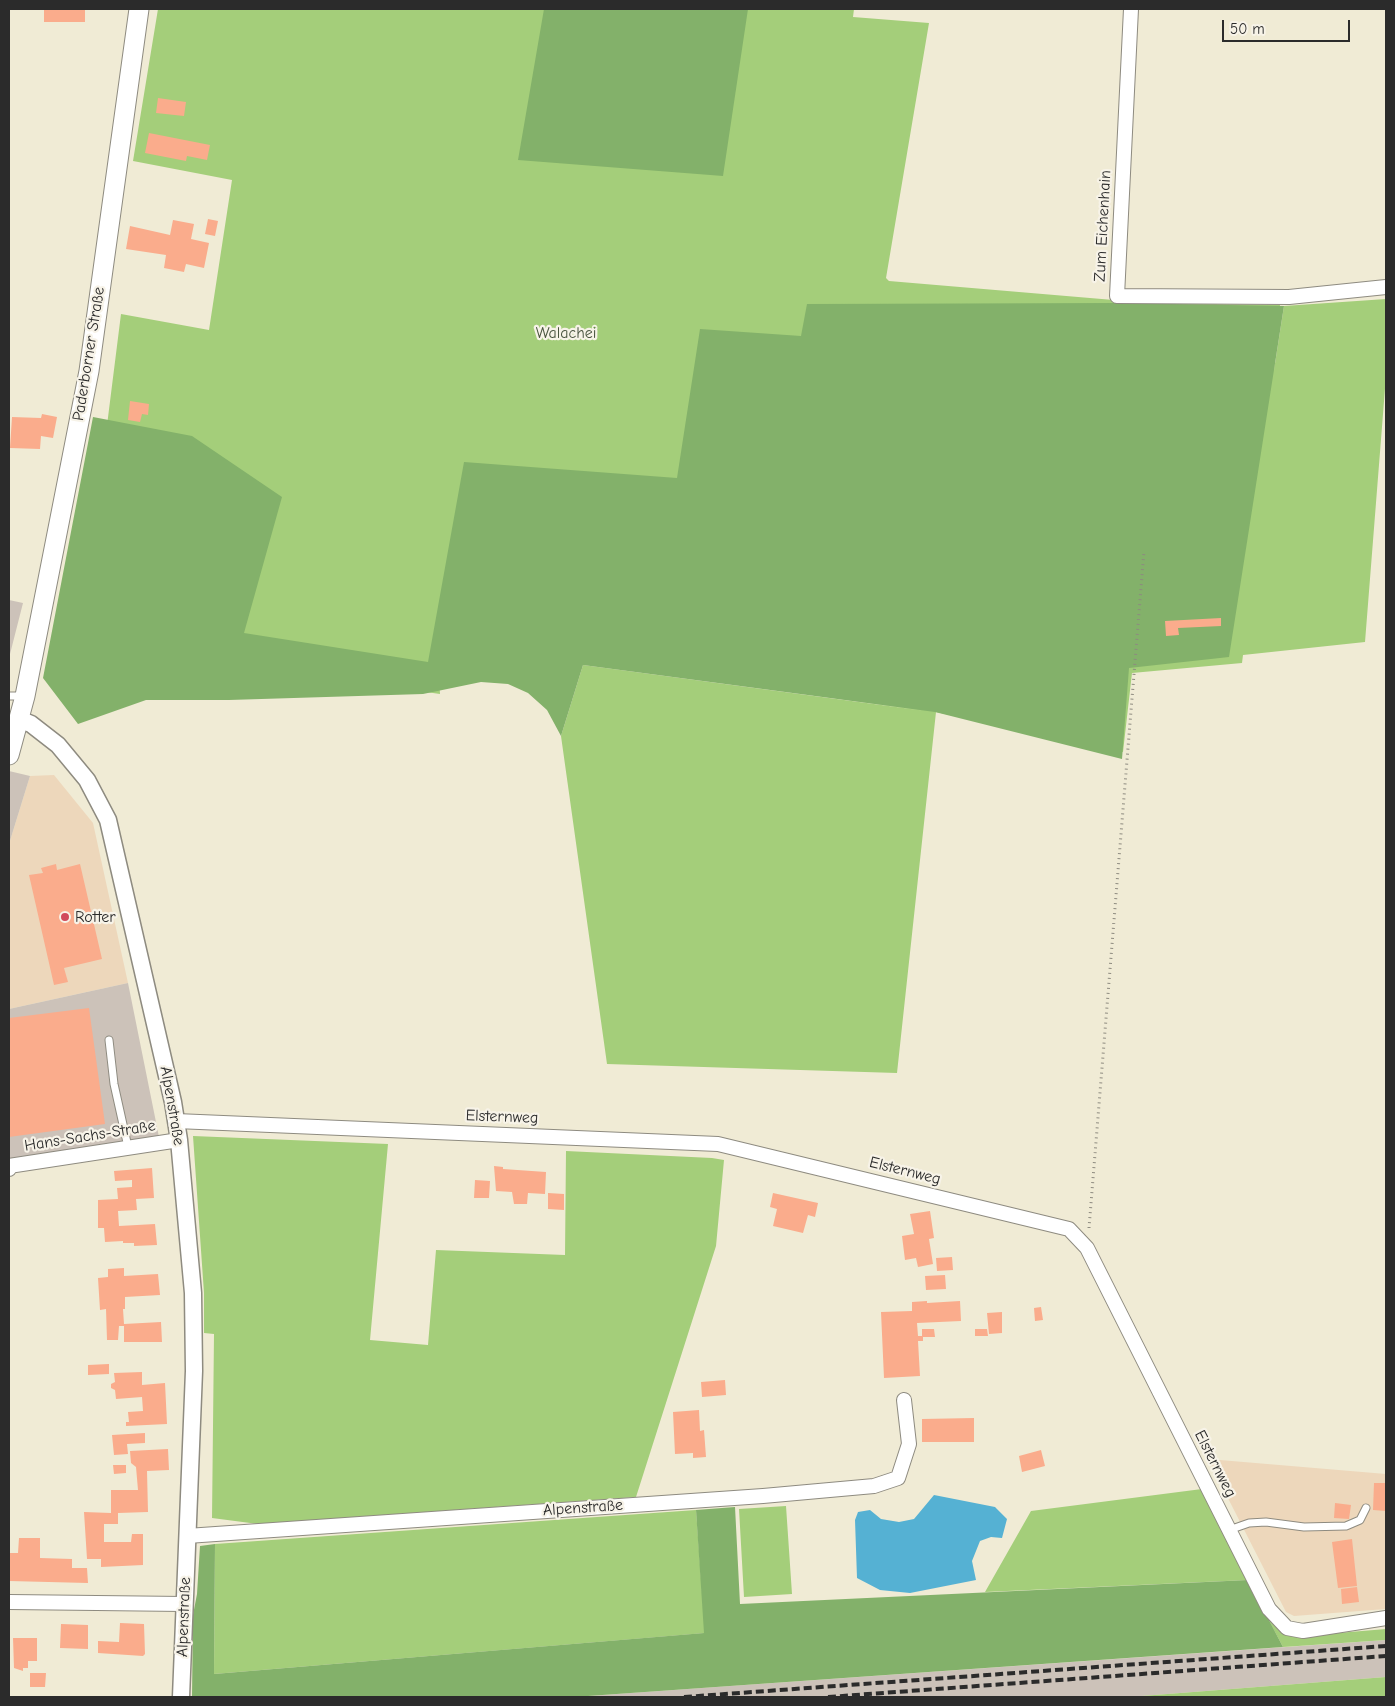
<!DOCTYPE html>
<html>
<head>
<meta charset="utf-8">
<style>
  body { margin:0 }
  #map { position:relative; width:1395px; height:1706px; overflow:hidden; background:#f0ebd5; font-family:"Comic Neue",sans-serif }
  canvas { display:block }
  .frame { position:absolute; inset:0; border:10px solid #2b2b2b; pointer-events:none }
  .scale { position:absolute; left:1222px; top:20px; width:128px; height:22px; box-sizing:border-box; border:2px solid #2b2b2b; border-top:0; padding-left:6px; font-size:15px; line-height:18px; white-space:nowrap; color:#2b2b2b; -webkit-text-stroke:4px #f7f3e8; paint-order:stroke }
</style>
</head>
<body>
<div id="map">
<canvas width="1395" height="1706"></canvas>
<div class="frame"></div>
<div class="scale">50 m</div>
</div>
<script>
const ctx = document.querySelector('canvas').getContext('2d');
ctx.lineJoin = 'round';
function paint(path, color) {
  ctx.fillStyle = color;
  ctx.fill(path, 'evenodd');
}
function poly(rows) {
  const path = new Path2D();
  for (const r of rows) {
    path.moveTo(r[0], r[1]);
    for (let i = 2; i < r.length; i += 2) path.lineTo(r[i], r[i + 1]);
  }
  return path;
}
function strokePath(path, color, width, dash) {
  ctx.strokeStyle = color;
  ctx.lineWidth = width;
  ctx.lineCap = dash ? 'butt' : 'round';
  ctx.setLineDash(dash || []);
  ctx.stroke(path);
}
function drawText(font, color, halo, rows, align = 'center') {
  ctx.font = font + ' "Comic Neue",sans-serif';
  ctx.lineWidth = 4.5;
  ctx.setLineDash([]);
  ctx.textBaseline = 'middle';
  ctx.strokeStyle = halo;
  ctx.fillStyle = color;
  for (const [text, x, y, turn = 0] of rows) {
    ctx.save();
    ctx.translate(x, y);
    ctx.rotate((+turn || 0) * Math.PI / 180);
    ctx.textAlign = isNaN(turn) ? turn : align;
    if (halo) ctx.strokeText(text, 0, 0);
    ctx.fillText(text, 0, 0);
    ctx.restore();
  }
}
const built = poly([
  [54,775,93,823,128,983,9,1009,9,844,30,776],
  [1208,1459,1386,1474,1386,1609,1294,1616,1286,1612]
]);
const industrial = poly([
  [9,600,23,603,9,658],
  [9,771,30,776,9,844],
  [128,983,159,1137,9,1164,9,1009],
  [1386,1640,1386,1677,1129,1697,574,1697]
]);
const green = poly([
  [158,9,854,9,853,17,929,23,886,278,889,281,1149,303,1280,305,1274,370,1284,306,1386,299,1386,376,1365,642,1243,655,1242,663,1132,673,1123,752,936,712,897,1073,607,1064,561,736,583,665,926,711,437,642,440,694,88,644,101,473,121,314,209,330,232,180,133,161],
  [193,1136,388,1144,370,1340,428,1345,436,1250,565,1255,566,1151,712,1158,724,1160,716,1246,636,1497,258,1524,212,1518,214,1334,204,1333,204,1293],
  [1202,1489,1248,1580,985,1592,1031,1511],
  [786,1506,792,1594,744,1597,739,1509],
  [696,1510,705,1633,214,1674,215,1544],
  [1265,1613,1302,1636,1386,1629,1386,1640,1283,1647],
  [1386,1677,1386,1697,1123,1697,1129,1697]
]);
const forest = poly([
  [544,9,748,9,723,176,518,160],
  [1115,303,1284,306,1229,657,1129,668,1122,759,935,712,583,665,561,736,547,710,528,693,508,684,481,682,423,694,229,700,146,700,78,724,43,678,93,417,192,436,282,497,244,633,428,662,464,462,677,478,700,329,801,336,807,304],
  [735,1507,740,1604,1248,1580,1283,1647,574,1697,192,1697,193,1615,197,1594,200,1546,215,1544,214,1674,704,1633,696,1510]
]);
const water = poly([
  [934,1495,995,1507,1007,1519,1002,1538,991,1537,980,1541,972,1561,976,1580,910,1593,880,1590,857,1578,855,1520,858,1512,870,1510,881,1519,899,1522,914,1519]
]);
const building = poly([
  [44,9,85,9,85,22,44,22],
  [158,98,186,102,184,116,156,113],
  [149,133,210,145,207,160,187,156,186,161,145,153],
  [208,219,218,221,215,236,205,234],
  [173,220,194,224,191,239,209,243,204,268,186,264,184,272,164,268,166,255,126,249,130,226,170,235],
  [130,401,149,404,148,415,142,414,140,422,128,420],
  [42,414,57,417,53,438,41,436,40,449,10,448,12,417,41,418],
  [1221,618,1221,626,1178,628,1179,635,1166,636,1165,621],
  [56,864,57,870,80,864,102,959,64,968,68,982,54,985,29,875,43,873,41,868],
  [89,1008,105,1124,9,1137,9,1018],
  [494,1166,503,1167,503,1169,546,1172,545,1194,528,1193,527,1204,514,1204,512,1192,496,1191],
  [152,1168,154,1198,136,1199,137,1210,118,1211,119,1226,155,1224,157,1245,134,1246,134,1243,123,1243,123,1241,105,1242,104,1228,98,1228,98,1200,118,1199,117,1188,132,1187,132,1180,115,1181,114,1171],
  [475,1180,490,1181,489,1198,474,1198],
  [548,1193,564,1194,564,1210,548,1209],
  [773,1193,818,1203,815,1217,808,1215,803,1233,773,1226,777,1209,770,1207],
  [930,1211,934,1238,929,1239,933,1264,918,1267,916,1258,905,1260,902,1236,914,1234,910,1214],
  [952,1257,953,1270,937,1271,936,1258],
  [124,1268,124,1276,158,1274,160,1295,125,1297,125,1309,123,1309,124,1324,161,1322,162,1342,124,1342,124,1326,119,1326,118,1340,107,1340,106,1309,100,1310,98,1278,108,1277,108,1269],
  [945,1275,946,1289,926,1290,925,1276],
  [927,1301,927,1303,960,1301,961,1321,917,1323,918,1336,922,1336,922,1329,934,1329,935,1337,923,1337,923,1341,918,1341,920,1376,884,1378,881,1312,912,1311,912,1302],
  [1041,1307,1043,1320,1035,1321,1034,1308],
  [1002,1312,1002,1333,989,1334,987,1313],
  [975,1329,987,1329,988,1336,975,1336],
  [109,1364,109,1374,88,1375,88,1365],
  [142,1372,142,1385,165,1383,167,1424,126,1426,126,1422,129,1422,128,1412,143,1411,142,1397,116,1399,115,1390,111,1388,111,1384,115,1382,114,1373],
  [725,1380,726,1395,702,1397,701,1382],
  [699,1410,700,1431,704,1430,706,1457,693,1458,693,1453,675,1454,673,1412],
  [974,1418,974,1442,922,1442,922,1419],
  [145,1433,145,1443,127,1444,128,1454,114,1455,112,1435],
  [168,1449,169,1470,147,1471,148,1512,118,1513,118,1524,104,1524,104,1542,131,1542,132,1534,143,1534,143,1565,101,1567,101,1559,87,1559,84,1512,111,1513,111,1490,138,1490,136,1467,131,1463,130,1451],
  [1041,1450,1045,1466,1022,1472,1019,1456],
  [113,1465,126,1465,126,1473,114,1474],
  [1374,1483,1386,1483,1386,1511,1373,1510],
  [1335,1503,1351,1505,1349,1519,1334,1518],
  [19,1538,40,1538,40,1558,72,1559,72,1568,87,1568,88,1583,9,1581,9,1553,18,1553],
  [1352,1539,1357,1586,1338,1588,1332,1542],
  [1357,1587,1359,1602,1342,1604,1341,1589],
  [120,1623,144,1624,145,1654,143,1656,98,1653,98,1641,119,1642],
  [61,1624,88,1625,88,1649,60,1648],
  [13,1638,37,1638,37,1661,28,1661,28,1668,23,1668,23,1671,14,1668],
  [30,1673,46,1673,45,1687,30,1687]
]);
const path = poly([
  [1089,1228,1144,551]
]);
const service = poly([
  [9,696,23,696],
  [109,1040,114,1084,128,1147],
  [1229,1530,1249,1523,1266,1522,1304,1527,1346,1526,1360,1520,1366,1508]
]);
const minor = poly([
  [1131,9,1117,296,1289,297,1386,287],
  [176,1121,718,1144,1069,1229,1087,1248,1269,1609,1287,1628,1303,1631,1386,1618],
  [9,1169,9,1166,179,1140],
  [187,1536,763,1496,874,1486,898,1478,909,1444,904,1400],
  [9,1602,184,1604]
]);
const tertiary = poly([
  [19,719,31,724,58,745,87,780,108,820,173,1102,179,1140,193,1293,194,1371,181,1697]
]);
const secondary = poly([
  [9,755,25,696,89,371,139,9]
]);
const rail = poly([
  [684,1697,1386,1646],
  [828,1697,1386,1656]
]);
const markers = [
  [65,917,5,"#d1495b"]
];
const streetNames = [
  ["Zum Eichenhain",1103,226,-87],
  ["Paderborner Straße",89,354,-81],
  ["Alpenstraße",172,1106,80],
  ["Elsternweg",502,1117,2],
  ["Hans-Sachs-Straße",90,1136,-9],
  ["Elsternweg",905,1171,14],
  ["Elsternweg",1215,1464,63],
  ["Alpenstraße",583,1508,-4],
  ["Alpenstraße",184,1617,-88]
];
const parkNames = [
  ["Walachei",566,333]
];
const poiNames = [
  ["Rotter",75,917]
];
paint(built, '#edd7bb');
paint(industrial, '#ccc2b9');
paint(green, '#a4ce7a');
paint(forest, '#83b16a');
paint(water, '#55b1d3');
paint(building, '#faac8c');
strokePath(service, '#8e8b80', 9);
strokePath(minor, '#8e8b80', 16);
strokePath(tertiary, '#8e8b80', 19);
strokePath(secondary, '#8e8b80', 21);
strokePath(path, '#8e8b80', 3, [1, 4]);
strokePath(service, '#fff', 7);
strokePath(minor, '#fff', 14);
strokePath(tertiary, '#fff', 16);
strokePath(secondary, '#fff', 19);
strokePath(rail, '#2b2b2b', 4, [8, 4]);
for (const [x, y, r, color] of markers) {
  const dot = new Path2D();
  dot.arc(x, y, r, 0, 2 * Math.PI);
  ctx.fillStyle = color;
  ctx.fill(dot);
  strokePath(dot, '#f7f3e8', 2);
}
drawText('16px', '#2b2b2b', '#f7f3e8', streetNames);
drawText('16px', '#49543f', '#f7f3e8', parkNames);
drawText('16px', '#2b2b2b', '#f7f3e8', poiNames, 'left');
</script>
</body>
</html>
